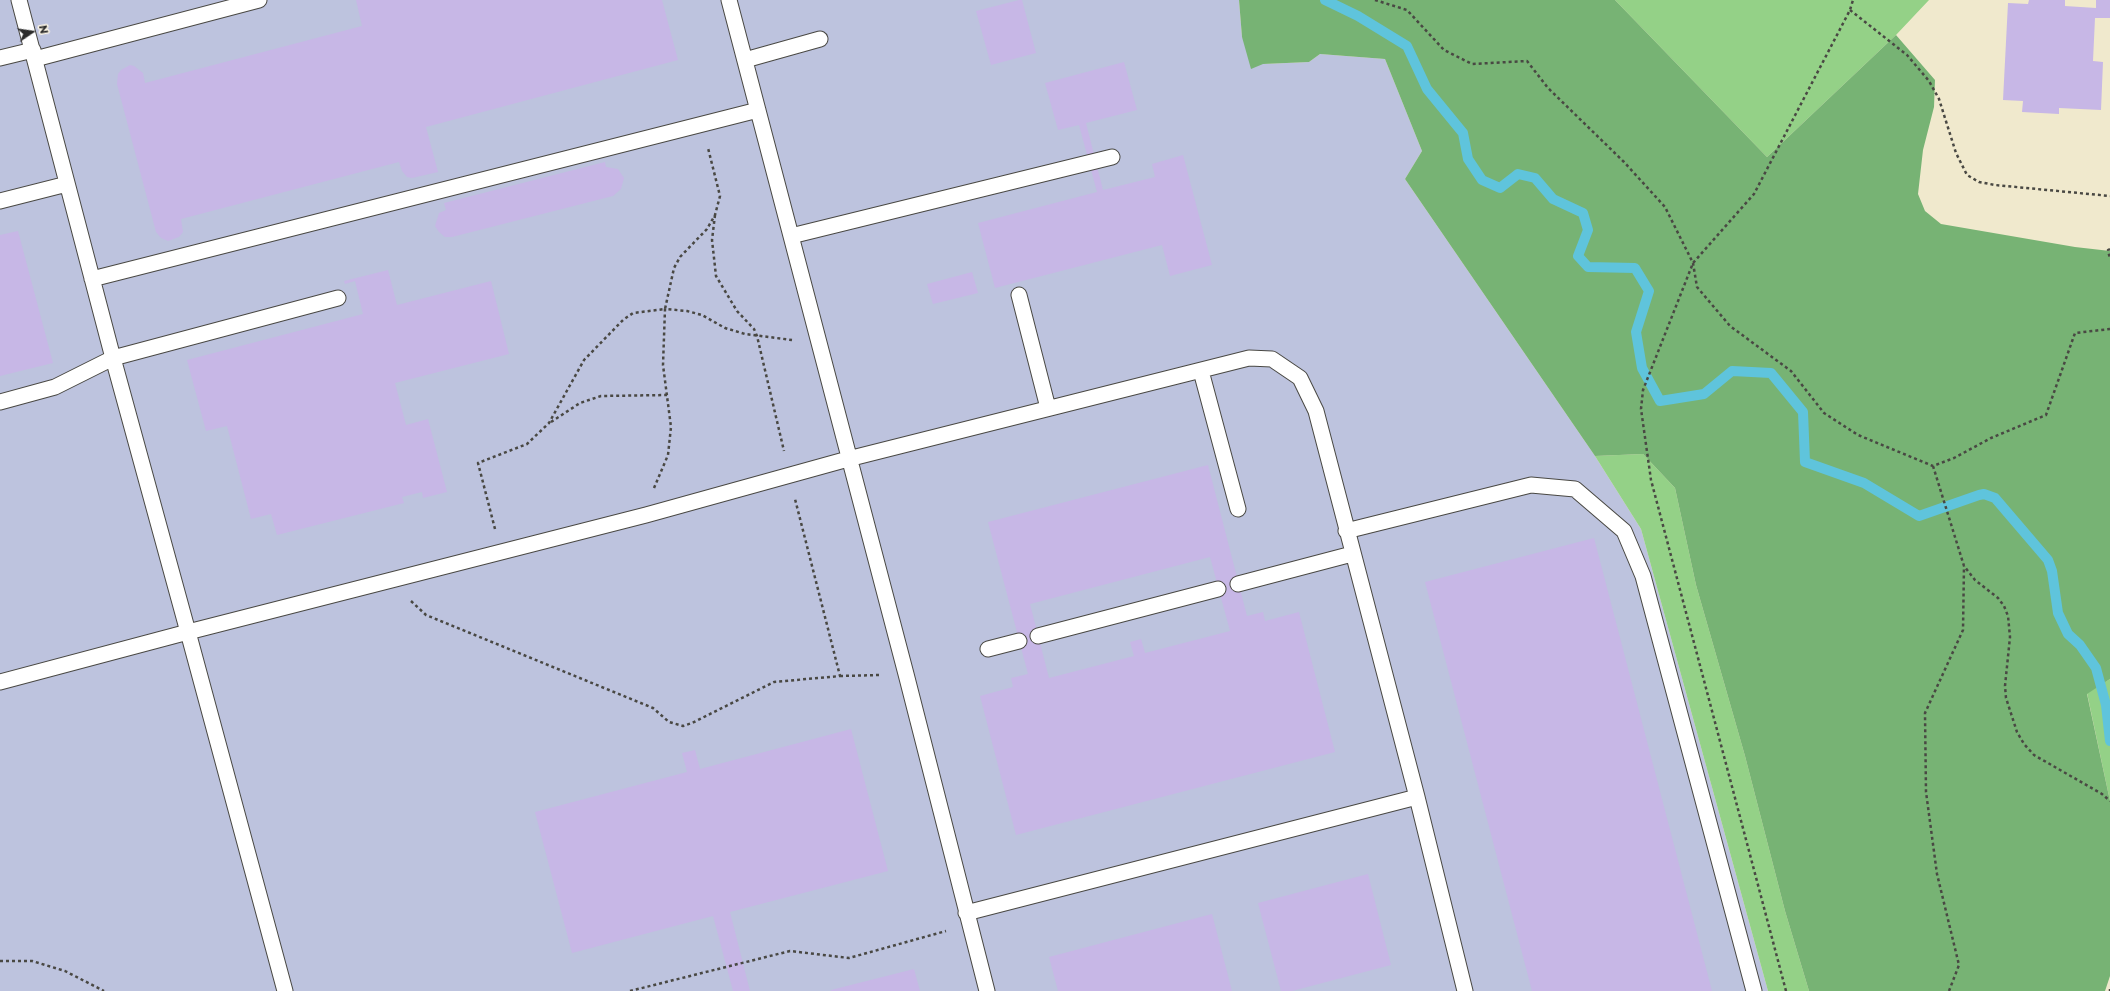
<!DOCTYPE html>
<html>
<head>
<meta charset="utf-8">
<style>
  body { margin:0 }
  #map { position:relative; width:2110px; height:991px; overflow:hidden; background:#f0e9cd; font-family:"Playpen Sans",sans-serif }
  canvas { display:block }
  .north { position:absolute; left:12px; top:12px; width:40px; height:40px; -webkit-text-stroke:3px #fcf5e5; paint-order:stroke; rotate:77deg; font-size:11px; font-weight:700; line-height:16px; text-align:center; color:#2b2b2b }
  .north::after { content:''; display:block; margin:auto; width:14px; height:18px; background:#2b2b2b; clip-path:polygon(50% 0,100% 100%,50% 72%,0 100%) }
</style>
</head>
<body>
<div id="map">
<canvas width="2110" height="991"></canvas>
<div class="north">N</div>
</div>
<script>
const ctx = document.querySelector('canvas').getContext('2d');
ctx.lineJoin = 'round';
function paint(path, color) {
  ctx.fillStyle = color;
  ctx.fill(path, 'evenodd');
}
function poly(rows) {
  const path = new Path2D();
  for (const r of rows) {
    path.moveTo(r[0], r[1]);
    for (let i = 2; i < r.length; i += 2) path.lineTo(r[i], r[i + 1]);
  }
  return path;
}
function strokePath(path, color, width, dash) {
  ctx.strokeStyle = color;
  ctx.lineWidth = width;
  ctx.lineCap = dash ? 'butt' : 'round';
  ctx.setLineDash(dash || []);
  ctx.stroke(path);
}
const industrial = poly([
  [0,0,1239,0,1242,37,1263,64,1309,62,1320,54,1385,59,1422,151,1405,179,1595,456,1641,529,1768,991,0,991]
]);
const green = poly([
  [1615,0,1929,0,1896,35,1767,157],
  [1643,454,1675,488,1696,585,1745,756,1785,911,1809,991,1768,991,1641,529,1595,456],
  [2110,679,2110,801,2087,693]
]);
const forest = poly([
  [1239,0,1615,0,1767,157,1896,35,1935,80,1934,107,1923,150,1918,194,1925,211,1941,224,2075,247,2110,251,2110,679,2087,694,2110,801,2110,976,2105,991,1809,991,1785,911,1745,756,1696,585,1675,488,1643,454,1595,456,1405,179,1422,151,1385,59,1320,54,1309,62,1263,64,1251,69,1242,37]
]);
const stream = poly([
  [1325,0,1358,16,1407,46,1427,89,1463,133,1468,159,1482,180,1500,188,1518,174,1535,178,1553,199,1583,213,1588,230,1578,256,1588,267,1635,268,1649,291,1636,332,1642,368,1660,401,1704,394,1732,371,1771,373,1803,412,1805,462,1864,483,1919,516,1979,495,1984,494,1995,498,2048,560,2052,571,2058,613,2068,634,2080,645,2096,668,2106,705,2110,741]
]);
const building = poly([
  [356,0,662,0,678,60,426,127,438,172,412,178,407,177,402,171,399,162,181,219,183,232,179,237,168,241,161,238,156,232,117,84,118,74,121,70,130,65,134,66,143,73,145,83,362,26],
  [1019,0,1022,0,1036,53,991,65,976,11],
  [2029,0,2065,0,2065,6,2096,8,2096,0,2110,0,2110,18,2095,18,2093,61,2103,62,2101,110,2059,108,2059,114,2022,112,2023,101,2003,100,2008,3,2028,4],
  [1124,62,1137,110,1086,123,1103,190,1155,177,1152,164,1183,155,1212,265,1170,276,1162,245,995,288,978,223,1097,192,1079,125,1058,130,1045,83],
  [605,162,606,167,618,169,624,178,621,189,613,196,452,237,445,237,439,232,435,226,439,213,446,210,444,203],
  [18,231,53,363,0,376,0,235],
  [388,270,397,305,491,281,509,354,395,383,406,425,428,419,447,492,423,498,422,492,402,497,404,503,277,535,271,514,251,519,227,426,206,431,187,360,363,314,355,281,345,284,344,281],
  [972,272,978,293,933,304,927,284],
  [1208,465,1247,616,1263,612,1265,621,1299,612,1335,752,1016,835,980,696,1013,687,1011,678,1028,674,988,522],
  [1210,557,1230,631,1145,653,1141,639,1130,642,1134,656,1049,678,1030,604],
  [1594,538,1712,991,1532,991,1425,582],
  [851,729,888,871,730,912,750,991,733,991,713,916,572,953,535,812,687,772,682,753,695,750,700,769],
  [1368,874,1391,965,1292,991,1281,991,1258,903],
  [1212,914,1232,991,1058,991,1049,957],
  [914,969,920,991,831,991,831,990]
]);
const path = poly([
  [1375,0,1407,10,1444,50,1472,64,1527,61,1548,88,1624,162,1665,207,1693,263,1697,287,1730,326,1791,371,1824,413,1858,435,1933,466,1954,458,1991,438,2046,415,2075,333,2110,329],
  [1850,10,1907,55,1929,81,1939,99,1956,153,1967,175,1979,182,1995,185,2110,196],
  [715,215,712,240,716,276,737,311,754,329,757,336,784,451],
  [2110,249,2108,250,2110,259],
  [551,422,580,403,601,396,667,395],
  [1933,466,1964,566,1975,580,1998,598,2004,606,2008,616,2010,637,2005,686,2006,698,2017,732,2024,744,2034,755,2102,794,2110,801],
  [654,488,668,455,671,427,663,365,665,309,687,311,702,315,725,328,745,334,792,340],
  [495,529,478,463,527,444,549,423,584,360,623,320,633,313,665,309,674,268,680,257,707,229,715,215,720,196,708,148],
  [411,601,426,615,653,708,669,722,683,726,692,723,774,682,840,676,795,499],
  [840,676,881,675],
  [0,961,32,961,65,971,104,991],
  [630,991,790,951,849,958,946,931],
  [1786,991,1651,480,1641,409,1643,390,1693,263,1754,194,1850,10,1853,0],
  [1949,991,1959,965,1937,874,1926,792,1925,713,1963,630,1964,566],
  [2110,991,2110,989]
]);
const service = poly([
  [729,0,791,236,1112,157],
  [0,58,33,50],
  [35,59,259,0],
  [745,60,820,39],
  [0,201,67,184],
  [791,236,906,674,987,991],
  [92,279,758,110],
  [1019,295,1048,408],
  [1201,371,1238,509],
  [0,402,55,387,113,358,338,298],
  [1346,531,1531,485,1575,489,1624,531,1643,576,1754,991],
  [1238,584,1352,554],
  [1038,636,1218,589],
  [988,649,1019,641],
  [0,682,188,632,113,358,19,0],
  [966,913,1417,797],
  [285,991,188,632,646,515,848,459,1249,358,1272,359,1300,378,1316,411,1417,797,1465,991]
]);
paint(industrial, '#bdc3de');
paint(green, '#94d187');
paint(forest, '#77b374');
strokePath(stream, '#5fc4dc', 10);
paint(building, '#c7b7e6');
strokePath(service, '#494843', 17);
strokePath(path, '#494843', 2.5, [3, 3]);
strokePath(service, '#fff', 15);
</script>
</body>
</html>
